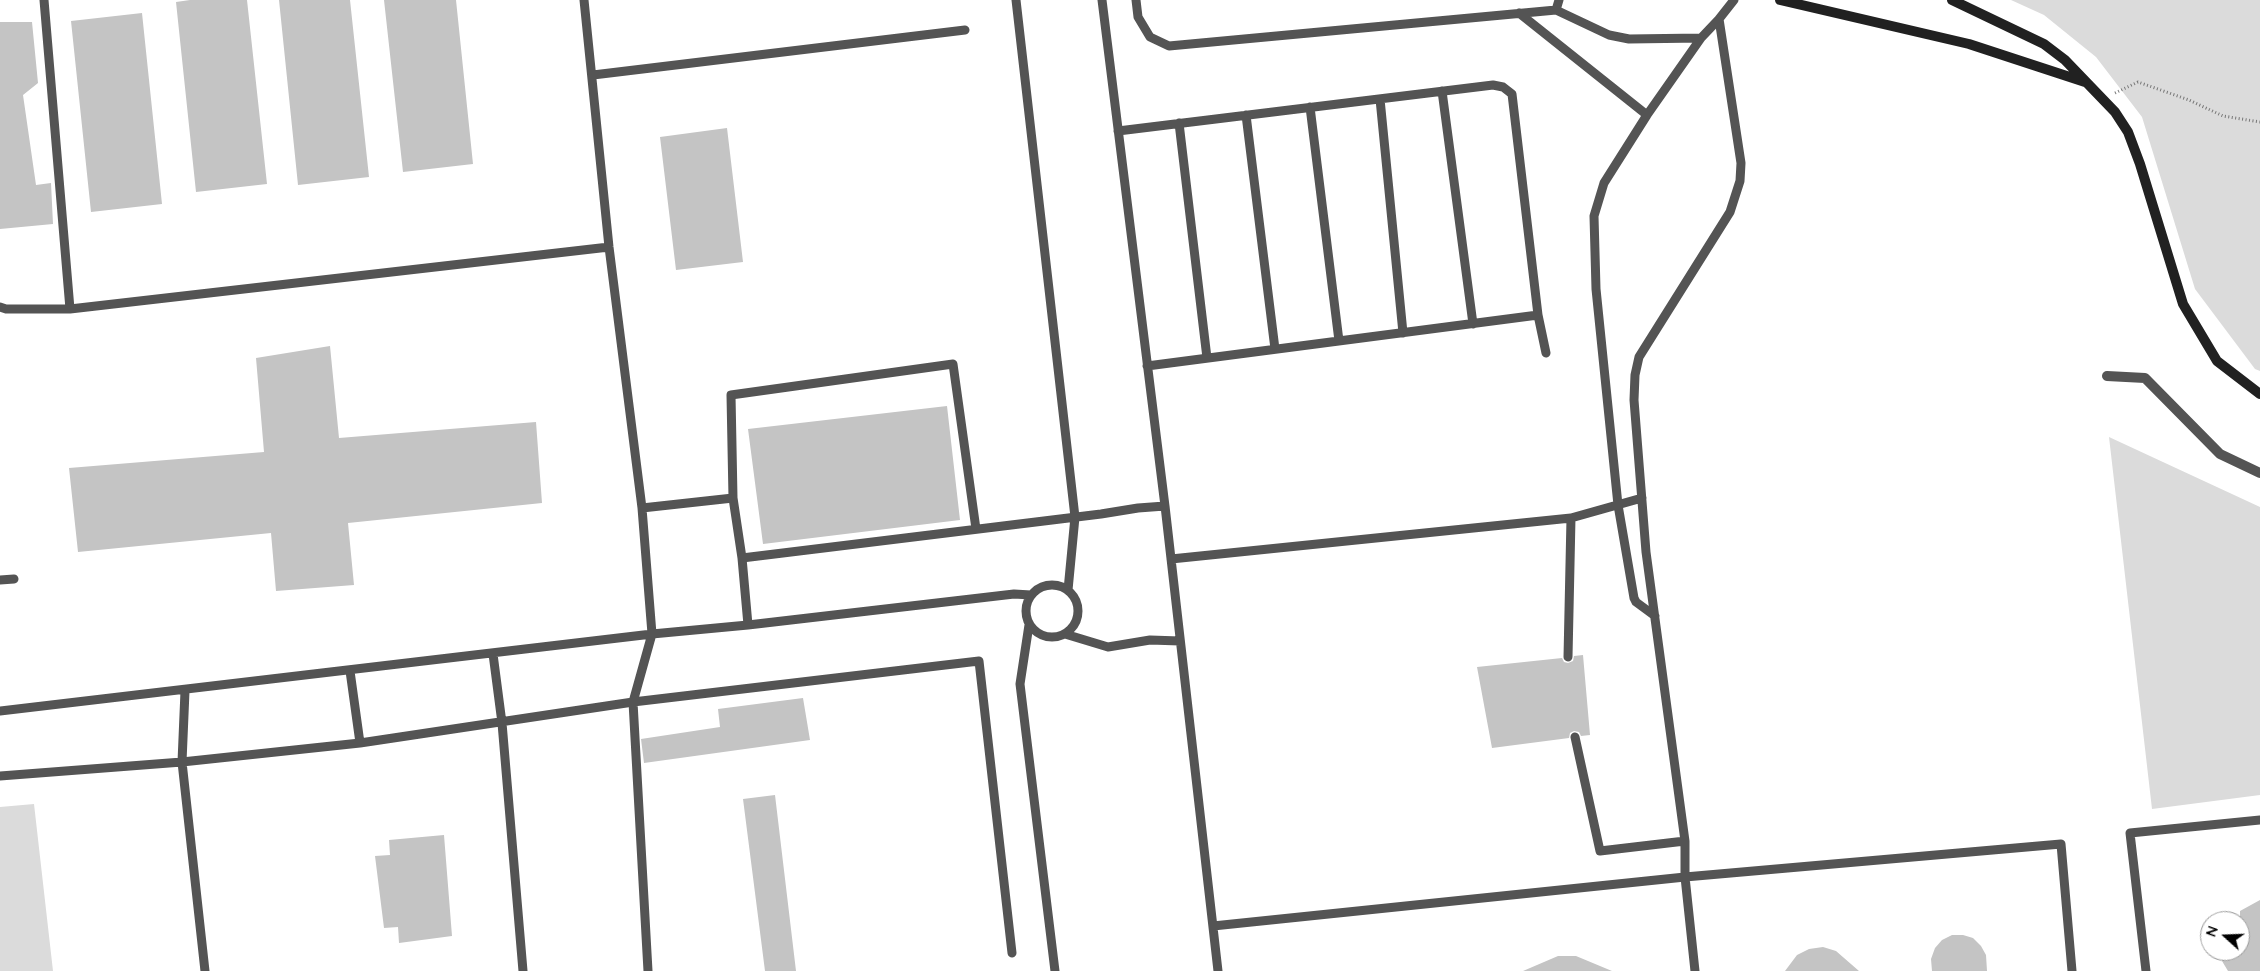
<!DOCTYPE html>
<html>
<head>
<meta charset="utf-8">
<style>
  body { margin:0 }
  #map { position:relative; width:2260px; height:971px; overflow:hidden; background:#fff; font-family:Quicksand,sans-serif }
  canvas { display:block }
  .north { position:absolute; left:2200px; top:911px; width:50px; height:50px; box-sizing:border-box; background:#fff; border:1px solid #999; border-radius:50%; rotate:290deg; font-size:14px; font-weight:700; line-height:20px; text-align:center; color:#000 }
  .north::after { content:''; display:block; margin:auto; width:18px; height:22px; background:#000; clip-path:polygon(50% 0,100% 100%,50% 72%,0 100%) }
</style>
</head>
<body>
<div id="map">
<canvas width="2260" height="971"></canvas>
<div class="north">N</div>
</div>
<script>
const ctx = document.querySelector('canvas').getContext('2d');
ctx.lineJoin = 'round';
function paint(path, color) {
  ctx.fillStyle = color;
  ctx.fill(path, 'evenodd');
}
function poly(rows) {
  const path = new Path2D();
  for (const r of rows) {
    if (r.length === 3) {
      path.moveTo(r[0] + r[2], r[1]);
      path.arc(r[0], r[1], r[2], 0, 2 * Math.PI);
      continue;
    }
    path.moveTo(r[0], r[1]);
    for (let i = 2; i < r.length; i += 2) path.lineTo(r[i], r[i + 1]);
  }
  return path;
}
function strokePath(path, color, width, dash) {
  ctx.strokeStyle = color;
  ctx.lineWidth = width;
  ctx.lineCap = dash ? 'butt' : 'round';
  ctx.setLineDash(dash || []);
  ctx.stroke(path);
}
const green = poly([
  [2011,0,2260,0,2260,371,2255,369,2195,289,2142,117,2096,57,2044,15],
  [2109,437,2260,507,2260,795,2152,809],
  [34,804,53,971,0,971,0,807]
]);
const building = poly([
  [190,0,247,0,267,184,196,192,176,2],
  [279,0,350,0,369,177,298,185],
  [384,0,456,0,473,164,403,172],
  [142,13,162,204,91,212,71,21],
  [0,22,32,22,38,83,23,95,36,185,51,183,53,224,0,229],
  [727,128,743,262,676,270,660,137],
  [330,346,339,438,536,422,542,503,348,523,354,585,276,591,271,533,78,552,69,468,264,452,256,358],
  [947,406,960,520,763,544,748,429],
  [1583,655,1590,735,1581,736,1579,732,1574,731,1570,733,1569,738,1492,748,1477,667,1562,658,1564,662,1568,663,1573,661,1574,656],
  [803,698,810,740,644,763,641,739,720,727,718,709],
  [775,795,796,971,765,971,743,799],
  [444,835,452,936,399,943,398,927,384,928,375,856,390,855,389,840],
  [2260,900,2260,971,2228,971,2222,961,2221,951,2240,951,2240,911],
  [1952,935,1963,935,1973,938,1981,946,1986,955,1987,971,1932,971,1931,959,1935,948,1942,940],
  [1823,947,1836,951,1859,971,1785,971,1797,955,1809,949],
  [1558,956,1576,956,1612,971,1523,971]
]);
const path = poly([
  [2115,93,2138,82,2189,100,2223,116,2260,122]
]);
const lane = poly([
  [44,0,70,309],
  [584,0,609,247,642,508,652,634,633,702,648,971],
  [1016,0,1075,517,1068,590],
  [1102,0,1165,506,1218,971],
  [1136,0,1138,17,1150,37,1169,46,1556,10,1559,0],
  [1556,10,1609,35,1629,39,1701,38,1719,19],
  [1519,13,1647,115],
  [593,75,965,30],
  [1442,91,1473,324],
  [1380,99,1403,333],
  [1310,107,1339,341],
  [1246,115,1275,349],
  [1179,123,1207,358],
  [1118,131,1493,85,1503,87,1512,94,1538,315,1546,353],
  [0,307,6,309,70,309,609,247],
  [1147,366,1538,315],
  [642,508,733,498],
  [1571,518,1642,498],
  [742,558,1101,514,1138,508,1165,506],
  [1171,559,1571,518,1568,657],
  [0,580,14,579],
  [1052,611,26],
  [1655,616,1636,602,1634,598,1618,505,1596,289,1594,216,1604,183,1647,115,1701,38],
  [748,625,742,558,733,498,731,395,953,364,976,529],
  [1029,625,1020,684,1055,971],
  [1065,634,1108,647,1150,640,1180,641],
  [493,654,502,723,523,971],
  [350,671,360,743],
  [185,691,182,762,205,971],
  [0,711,652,634,748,625,1014,594,1031,595],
  [1575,737,1600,851,1685,841,1685,877,1695,971],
  [0,776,182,762,360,743,633,702,979,661,1012,953],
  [1685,841,1646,552,1634,400,1635,375,1639,357,1730,212,1740,181,1741,163,1719,19,1734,0],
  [1213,926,1685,877,2061,844,2072,971],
  [2146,971,2130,833,2260,820]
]);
const street = poly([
  [2107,376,2145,378,2220,454,2260,473]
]);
const secondary = poly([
  [1780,0,1969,44,2085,82],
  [1952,0,2044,44,2065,60,2115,112,2128,132,2140,164,2183,304,2217,361,2260,394]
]);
paint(green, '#dbdbdb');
paint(building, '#c4c4c4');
strokePath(path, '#767676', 3, [1, 2.5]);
strokePath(lane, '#545454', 9);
strokePath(street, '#545454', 10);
strokePath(secondary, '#212121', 10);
</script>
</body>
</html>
